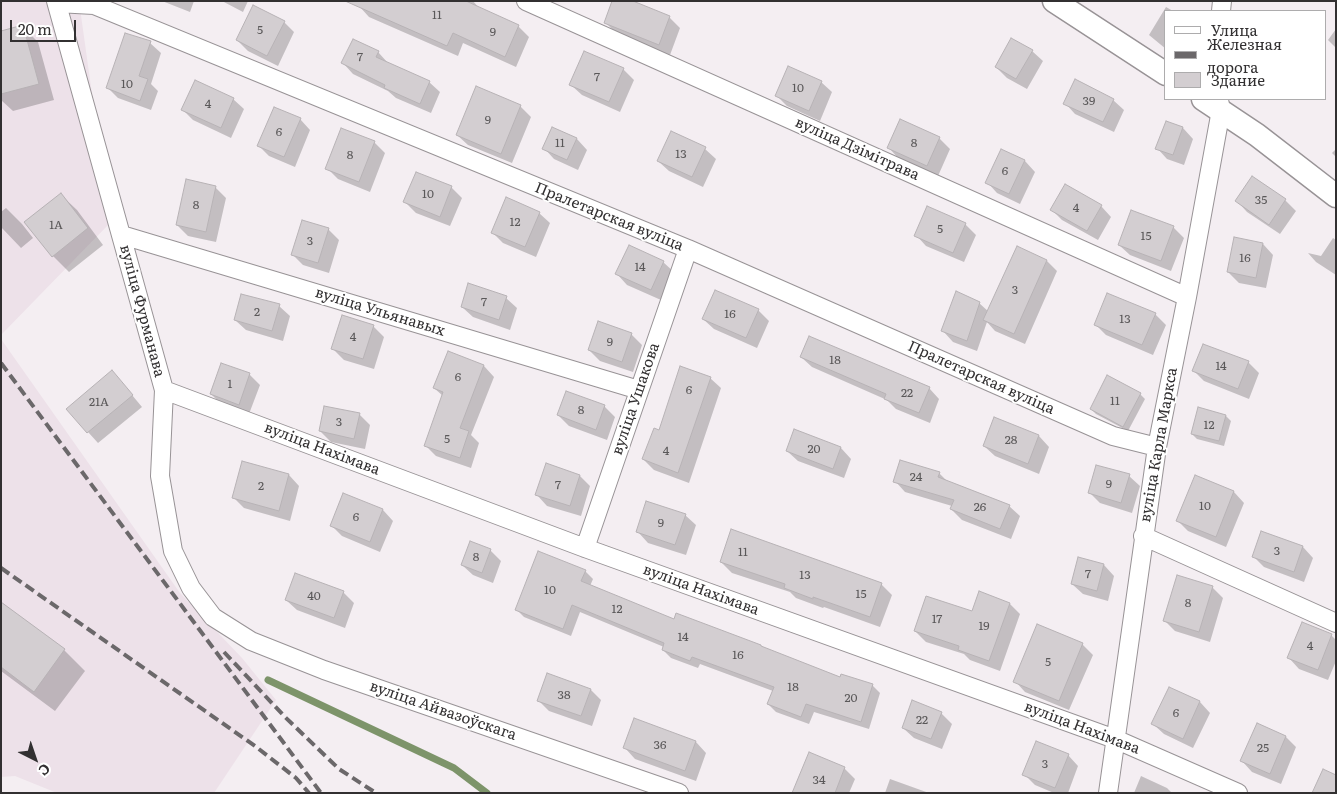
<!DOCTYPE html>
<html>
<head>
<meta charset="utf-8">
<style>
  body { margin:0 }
  #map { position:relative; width:1337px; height:794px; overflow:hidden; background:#f4eef2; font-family:Literata,serif }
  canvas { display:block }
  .frame { position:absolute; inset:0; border:2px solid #323031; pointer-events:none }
  .legend { position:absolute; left:1164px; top:10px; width:162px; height:90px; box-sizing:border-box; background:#fff; border:1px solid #adacad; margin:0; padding:6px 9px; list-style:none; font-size:15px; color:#323031 }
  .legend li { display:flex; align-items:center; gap:10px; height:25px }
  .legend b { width:25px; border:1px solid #adacad }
  .north { position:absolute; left:10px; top:734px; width:50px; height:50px; -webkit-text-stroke:4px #fff; paint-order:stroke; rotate:139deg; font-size:14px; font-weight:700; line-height:20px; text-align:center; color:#323031 }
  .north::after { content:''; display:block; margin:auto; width:18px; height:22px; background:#323031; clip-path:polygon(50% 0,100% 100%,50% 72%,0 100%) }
  .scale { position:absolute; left:10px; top:20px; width:66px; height:22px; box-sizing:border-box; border:2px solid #323031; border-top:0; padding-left:6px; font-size:15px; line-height:18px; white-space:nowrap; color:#323031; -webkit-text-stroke:4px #fff; paint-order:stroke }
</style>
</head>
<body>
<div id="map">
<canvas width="1337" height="794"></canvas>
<div class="frame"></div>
<ul class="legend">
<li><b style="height:6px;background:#fff"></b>Улица</li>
<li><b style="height:6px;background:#6b686a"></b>Железная дорога</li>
<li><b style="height:14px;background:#d3ced1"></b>Здание</li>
</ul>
<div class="north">С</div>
<div class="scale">20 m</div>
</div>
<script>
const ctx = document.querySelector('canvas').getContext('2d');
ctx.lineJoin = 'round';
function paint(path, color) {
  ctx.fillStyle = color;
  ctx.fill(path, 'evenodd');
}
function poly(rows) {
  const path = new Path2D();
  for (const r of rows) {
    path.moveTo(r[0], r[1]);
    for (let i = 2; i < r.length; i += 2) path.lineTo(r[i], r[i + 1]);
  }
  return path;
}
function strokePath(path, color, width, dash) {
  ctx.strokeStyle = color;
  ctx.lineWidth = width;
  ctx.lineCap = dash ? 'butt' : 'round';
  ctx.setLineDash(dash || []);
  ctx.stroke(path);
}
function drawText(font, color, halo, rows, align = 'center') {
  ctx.font = font + ' Literata,serif';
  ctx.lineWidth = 4;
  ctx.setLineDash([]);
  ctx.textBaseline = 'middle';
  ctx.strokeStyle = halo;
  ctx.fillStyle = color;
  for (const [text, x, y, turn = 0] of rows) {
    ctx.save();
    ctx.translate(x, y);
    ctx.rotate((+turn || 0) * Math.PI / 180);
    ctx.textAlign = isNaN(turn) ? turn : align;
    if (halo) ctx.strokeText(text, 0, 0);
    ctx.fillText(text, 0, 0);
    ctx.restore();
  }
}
const built = poly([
  [1,1,79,1,110,223,1,335],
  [1,339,180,593,242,658,276,700,214,793,57,793,15,776,1,777]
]);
const shadow = poly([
  [162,1,194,1,190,12],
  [222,1,248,1,243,12],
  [362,1,473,1,479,8,518,26,529,37,516,67,463,43,458,56,369,17,359,6],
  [630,1,670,18,680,28,670,55,616,33,605,22],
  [1166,7,1173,11,1166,11,1166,49,1149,35],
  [284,22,294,32,278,66,248,51,237,40],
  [22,26,38,42,54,100,13,111,1,100,1,32],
  [1336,29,1336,48,1328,40],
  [150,43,161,53,151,84,158,91,151,110,118,98,108,88],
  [1032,51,1043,61,1027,89,1007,78,996,67],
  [378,52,388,63,429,82,440,92,431,113,396,98,388,91,353,74,343,63],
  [623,69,634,80,620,112,582,95,571,85],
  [821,82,832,92,820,121,787,106,776,95],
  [233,99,244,109,231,138,193,120,183,110],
  [1113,100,1124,110,1114,132,1075,114,1065,103],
  [520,106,531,117,512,163,468,145,457,135],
  [300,119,310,130,295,167,269,156,258,145],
  [1167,122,1183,128,1193,139,1184,165,1167,159,1157,148],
  [553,128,577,139,587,150,578,170,554,159,544,148],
  [671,133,705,149,716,159,703,187,669,171,658,161],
  [939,138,950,149,938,176,899,159,889,148],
  [374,142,385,153,370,192,338,179,327,168],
  [1336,149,1336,157,1332,153],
  [1002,150,1025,161,1035,172,1020,204,997,193,987,182],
  [1252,177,1285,200,1296,211,1280,234,1247,212,1237,201],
  [215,187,226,198,216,242,188,236,177,225],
  [451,187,462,198,450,226,416,213,405,202],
  [61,195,77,210,103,245,69,272,53,256,26,222],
  [1101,206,1111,217,1098,240,1062,220,1052,210],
  [6,208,22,224,33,238,21,248,1,227,1,212],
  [1132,212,1174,228,1184,238,1171,271,1130,255,1119,245],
  [539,213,550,223,536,257,503,243,492,232],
  [965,224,976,235,964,262,926,246,916,235],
  [328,229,339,240,329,273,303,265,292,254],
  [1333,238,1336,240,1336,275,1316,262,1308,253,1321,256],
  [1263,244,1273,255,1266,288,1239,283,1228,272],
  [1047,261,1057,271,1025,344,995,331,987,322,977,351,953,342,943,331,979,303,989,312],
  [663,262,674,272,661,300,627,285,617,274],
  [506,298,517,308,510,330,473,317,462,307],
  [279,306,290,316,283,341,246,330,235,320],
  [758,310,769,321,757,348,714,329,703,319],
  [1155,314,1166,325,1153,355,1106,335,1095,324],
  [373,326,384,337,374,369,344,360,333,349],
  [631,334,642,345,633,372,600,361,589,350],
  [448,353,484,366,494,377,471,435,479,443,471,468,436,456,425,445,443,396,434,388],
  [801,357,929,388,939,399,930,423,896,409,887,400,812,367],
  [1248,362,1259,373,1249,399,1204,381,1194,371],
  [222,365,250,375,260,385,249,414,222,405,211,394],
  [710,378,721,388,689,483,654,470,643,459,659,432],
  [122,383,142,407,98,443,88,432],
  [567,392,605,407,615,417,607,440,569,426,558,415],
  [1140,394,1145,399,1128,431,1096,414,1091,409],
  [1199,409,1226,416,1231,421,1224,446,1197,439,1192,434],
  [359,414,370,425,365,449,331,442,320,431],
  [995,419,1039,436,1049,447,1039,474,995,456,984,446],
  [795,431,841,448,851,459,844,478,798,461,787,451],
  [243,463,289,475,299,486,290,521,244,508,234,498],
  [939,473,948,482,1009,506,1020,516,1011,539,962,520,951,509,952,506,905,492,895,481],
  [580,476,590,486,581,516,547,506,537,495],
  [1129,476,1140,486,1132,513,1100,503,1089,492],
  [1195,477,1234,492,1244,503,1226,547,1188,531,1178,521],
  [383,510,393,521,380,552,342,536,331,525],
  [685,515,696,525,686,555,648,543,638,532],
  [1303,547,1313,558,1304,582,1264,567,1253,556],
  [490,550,501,561,493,583,473,575,462,565],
  [1079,558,1104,565,1114,576,1108,601,1083,594,1072,584],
  [721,562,881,584,892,595,880,627,824,607,823,608,796,598,790,592,732,573],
  [585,571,593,579,590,586,674,621,763,648,841,679,872,685,880,693,869,729,814,712,809,724,776,712,768,704,773,691,700,664,698,668,671,658,663,650,664,647,580,612,571,636,524,617,516,609],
  [1212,587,1223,598,1210,642,1175,631,1165,621],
  [343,592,354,603,345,628,297,610,286,600],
  [1,604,64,650,85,671,55,711,1,671],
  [1010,604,1020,614,1000,671,970,660,964,654,926,642,915,631,972,613],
  [1331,635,1336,640,1336,661,1328,680,1299,669,1289,658],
  [1082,644,1093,655,1069,710,1025,692,1015,681],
  [1170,688,1200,702,1210,713,1193,748,1164,734,1153,724],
  [591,690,601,700,592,726,549,711,538,700],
  [941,713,952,724,942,749,914,738,903,728],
  [635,720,696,742,706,753,696,781,635,759,625,748],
  [1257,724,1286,737,1296,747,1281,784,1252,772,1242,761],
  [1068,755,1078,766,1068,793,1054,793,1035,785,1024,774],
  [844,768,855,779,849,793,794,793],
  [1141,776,1167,788,1172,793,1134,793],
  [890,779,929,793,885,793]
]);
const stream = poly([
  [268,680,454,768,487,793]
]);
const building = poly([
  [345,1,466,1,519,25,505,57,453,33,447,46,345,1],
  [612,1,633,1,670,16,659,45,604,23,612,1],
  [253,5,285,21,267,56,236,40,253,5],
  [23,25,39,84,1,94,1,31,23,25],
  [125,33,151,41,139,76,148,79,140,101,106,88,125,33],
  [1011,38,1033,50,1016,79,995,67,1011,38],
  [353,39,379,51,376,57,430,81,420,104,384,88,385,85,341,63,353,39],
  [584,51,624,68,609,102,569,85,584,51],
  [788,66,822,81,809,111,775,96,788,66],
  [1075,79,1114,99,1103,122,1063,104,1075,79],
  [195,80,234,98,221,128,181,110,195,80],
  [476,86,521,105,501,154,456,135,476,86],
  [274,107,301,118,284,157,257,146,274,107],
  [900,119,940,137,927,166,887,148,900,119],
  [1166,121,1183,127,1173,155,1155,149,1166,121],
  [552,127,577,138,567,160,542,149,552,127],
  [341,128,375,141,359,182,325,169,341,128],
  [671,131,706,147,692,177,657,161,671,131],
  [1001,149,1025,160,1009,194,985,183,1001,149],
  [416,172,452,186,440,217,403,202,416,172],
  [1252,176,1286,199,1269,225,1235,201,1252,176],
  [186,179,216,186,206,232,176,225,186,179],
  [1065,184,1102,205,1087,231,1050,210,1065,184],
  [61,193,88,228,52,257,24,222,61,193],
  [506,197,540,212,525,247,491,233,506,197],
  [927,206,966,223,953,253,914,236,927,206],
  [1131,210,1174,226,1161,261,1118,245,1131,210],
  [302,220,329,228,318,263,291,255,302,220],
  [1234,237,1263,243,1256,278,1227,272,1234,237],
  [629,245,664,261,651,290,615,274,629,245],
  [1017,246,1047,260,1014,334,983,320,1017,246],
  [468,283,507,296,499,320,461,307,468,283],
  [715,290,759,309,746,338,702,319,715,290],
  [956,291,980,302,967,341,941,331,956,291],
  [1107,293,1156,313,1142,345,1094,325,1107,293],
  [241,294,280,304,272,331,234,320,241,294],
  [342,315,374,325,363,359,331,349,342,315],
  [598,321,632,333,622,362,588,350,598,321],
  [809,336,930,387,919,413,884,399,886,394,800,357,809,336],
  [1203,344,1249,361,1238,389,1192,371,1203,344],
  [448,351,484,365,460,428,469,431,460,458,424,446,443,392,433,388,448,351],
  [221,363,250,373,239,405,210,394,221,363],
  [680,366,711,377,678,473,642,459,654,428,659,430,680,366],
  [112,370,133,395,87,433,66,409,112,370],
  [1107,375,1141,393,1123,427,1090,409,1107,375],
  [566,391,605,405,596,430,557,415,566,391],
  [324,406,360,413,354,439,319,431,324,406],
  [1198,407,1226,415,1219,441,1191,434,1198,407],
  [994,417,1039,435,1028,464,983,446,994,417],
  [794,429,841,447,833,469,786,451,794,429],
  [900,460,940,472,938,477,1010,505,1000,529,950,509,954,500,893,482,900,460],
  [242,461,289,474,279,511,232,498,242,461],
  [546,463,580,475,570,506,535,495,546,463],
  [1096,465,1130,474,1121,503,1088,493,1096,465],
  [1195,475,1234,491,1216,537,1176,521,1195,475],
  [343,493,383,509,370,542,330,526,343,493],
  [646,501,686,514,675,545,636,532,646,501],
  [731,529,882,583,870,617,813,597,813,599,784,588,785,584,720,562,731,529],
  [1261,531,1303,546,1294,572,1252,557,1261,531],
  [470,541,491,549,482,573,461,565,470,541],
  [538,551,586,570,581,581,674,619,676,613,761,645,761,646,840,677,841,674,873,684,861,722,806,704,801,717,767,704,774,687,692,657,690,661,662,650,664,643,572,605,563,629,515,610,538,551],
  [1078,557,1104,564,1097,591,1071,584,1078,557],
  [295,573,344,591,334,618,285,600,295,573],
  [1177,575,1213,586,1199,632,1163,621,1177,575],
  [979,591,1010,603,989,661,958,650,959,646,914,631,926,596,972,611,979,591],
  [1,602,65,649,34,692,1,667,1,602],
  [1302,622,1332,634,1318,670,1287,658,1302,622],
  [1037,624,1083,643,1059,701,1013,682,1037,624],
  [547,673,591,689,581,716,537,701,547,673],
  [1169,687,1200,701,1183,739,1151,724,1169,687],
  [912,700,942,712,931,739,902,728,912,700],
  [634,718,696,741,685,771,623,748,634,718],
  [1257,723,1286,736,1270,774,1240,761,1257,723],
  [1036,741,1069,754,1055,788,1022,775,1036,741],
  [809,752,845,767,835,793,792,793,809,752],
  [1323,769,1336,775,1336,793,1312,793,1323,769]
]);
const minor = poly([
  [56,1,164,390,160,476,173,551,191,588,213,617,251,641,324,670,679,793],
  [526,1,1187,297],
  [57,3,94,5,688,249,1113,436,1157,447],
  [1221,11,1222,1],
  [122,235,639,390],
  [164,390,585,548,1115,739,1238,793],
  [1143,536,1336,623],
  [585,548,688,249],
  [1108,793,1157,447,1187,297,1221,110,1219,100]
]);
const tertiary = poly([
  [1054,1,1166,74],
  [1203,99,1257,135,1336,196]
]);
const rail = poly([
  [1,363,321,793],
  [1,568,255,746,296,778,309,793],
  [224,652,285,717,339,769,376,793]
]);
const numberNames = [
  ["11",437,15],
  ["5",260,30],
  ["9",493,32],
  ["7",360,57],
  ["7",597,77],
  ["10",127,84],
  ["10",798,88],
  ["39",1089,101],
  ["4",208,104],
  ["9",488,120],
  ["6",279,132],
  ["11",560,143],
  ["8",914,143],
  ["13",681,154],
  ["8",350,155],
  ["6",1005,171],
  ["10",428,194],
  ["35",1261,200],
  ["8",196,205],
  ["4",1076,208],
  ["12",515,222],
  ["1А",56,225],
  ["5",940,229],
  ["15",1146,236],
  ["3",310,241],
  ["16",1245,258],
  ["14",640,267],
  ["3",1015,290],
  ["7",484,302],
  ["2",257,312],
  ["16",730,314],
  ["13",1125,319],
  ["4",353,337],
  ["9",610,342],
  ["18",835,360],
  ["14",1221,366],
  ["6",458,377],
  ["1",230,384],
  ["6",689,390],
  ["22",907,393],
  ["11",1115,401],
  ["21А",99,402],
  ["8",581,410],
  ["3",339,422],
  ["12",1209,425],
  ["5",447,439],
  ["28",1011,440],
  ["20",814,449],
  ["4",666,451],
  ["24",916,477],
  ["9",1109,484],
  ["7",558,485],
  ["2",261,486],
  ["10",1205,506],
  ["26",980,507],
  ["6",356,517],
  ["9",661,523],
  ["3",1277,551],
  ["11",743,552],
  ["8",476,557],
  ["7",1088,574],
  ["13",805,575],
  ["10",550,590],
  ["15",861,594],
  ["40",314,596],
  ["8",1188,603],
  ["12",617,609],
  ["17",937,619],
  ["19",984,626],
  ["14",683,637],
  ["4",1310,646],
  ["16",738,655],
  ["5",1048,662],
  ["18",793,687],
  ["38",564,695],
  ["20",851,698],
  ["6",1176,713],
  ["22",922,720],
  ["36",660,745],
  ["25",1263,748],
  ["3",1045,764],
  ["34",819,780]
];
const streetNames = [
  ["вуліца Дзімітрава",857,149,24],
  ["Пралетарская вуліца",609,217,22],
  ["вуліца Фурманава",142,311,75],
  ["вуліца Ульянавых",380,312,17],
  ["Пралетарская вуліца",981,378,24],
  ["вуліца Ушакова",636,399,-71],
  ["вуліца Карла Маркса",1159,445,-80],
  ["вуліца Нахімава",322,449,21],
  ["вуліца Нахімава",701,590,20],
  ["вуліца Айвазоўскага",443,711,19],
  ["вуліца Нахімава",1082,728,21]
];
paint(built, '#ede1e9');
paint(shadow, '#0003');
strokePath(stream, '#7d946a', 7);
paint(building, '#d3ced1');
strokePath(building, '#b7b2b5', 1);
strokePath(minor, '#989396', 20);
strokePath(tertiary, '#989396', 25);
strokePath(minor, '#fff', 18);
strokePath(tertiary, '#fff', 22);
strokePath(rail, '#6b686a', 4, [10, 5]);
drawText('12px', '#5a5859', null, numberNames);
drawText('15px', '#323031', '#fff', streetNames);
</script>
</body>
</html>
